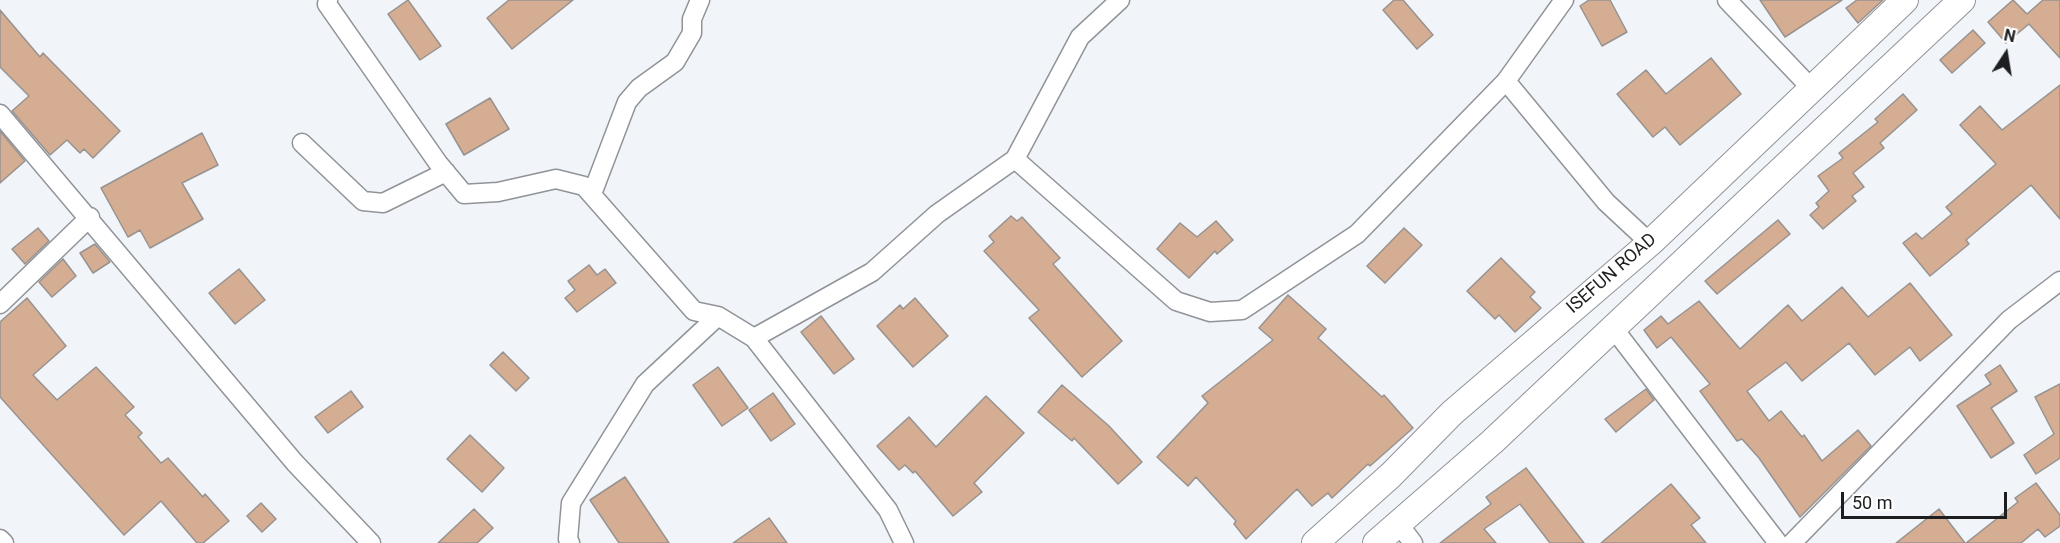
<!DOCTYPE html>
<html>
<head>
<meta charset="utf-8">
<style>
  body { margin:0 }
  #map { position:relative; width:2060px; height:543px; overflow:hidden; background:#f1f4f9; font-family:Roboto,sans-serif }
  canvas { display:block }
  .north { position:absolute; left:1976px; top:24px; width:60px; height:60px; -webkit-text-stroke:4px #fff; paint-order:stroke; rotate:12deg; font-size:16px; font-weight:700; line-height:24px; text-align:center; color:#1d1e20 }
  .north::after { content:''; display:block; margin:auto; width:21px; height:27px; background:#1d1e20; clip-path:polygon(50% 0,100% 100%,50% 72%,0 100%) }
  .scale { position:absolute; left:1841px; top:492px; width:166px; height:27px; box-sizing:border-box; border:3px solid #1d1e20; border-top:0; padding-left:8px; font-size:18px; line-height:21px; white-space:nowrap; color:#1d1e20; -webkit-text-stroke:4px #fff; paint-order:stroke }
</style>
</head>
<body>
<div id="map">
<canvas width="2060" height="543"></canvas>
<div class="north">N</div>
<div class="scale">50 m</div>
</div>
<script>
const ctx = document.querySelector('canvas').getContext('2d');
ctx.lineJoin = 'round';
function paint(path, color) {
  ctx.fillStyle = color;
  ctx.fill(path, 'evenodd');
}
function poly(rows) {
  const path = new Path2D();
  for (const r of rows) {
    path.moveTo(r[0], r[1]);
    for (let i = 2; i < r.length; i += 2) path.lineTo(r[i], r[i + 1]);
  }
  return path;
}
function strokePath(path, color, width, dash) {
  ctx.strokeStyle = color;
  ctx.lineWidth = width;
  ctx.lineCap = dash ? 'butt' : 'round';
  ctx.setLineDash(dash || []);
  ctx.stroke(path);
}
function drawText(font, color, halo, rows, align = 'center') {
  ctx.font = font + ' Roboto,sans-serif';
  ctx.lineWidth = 4.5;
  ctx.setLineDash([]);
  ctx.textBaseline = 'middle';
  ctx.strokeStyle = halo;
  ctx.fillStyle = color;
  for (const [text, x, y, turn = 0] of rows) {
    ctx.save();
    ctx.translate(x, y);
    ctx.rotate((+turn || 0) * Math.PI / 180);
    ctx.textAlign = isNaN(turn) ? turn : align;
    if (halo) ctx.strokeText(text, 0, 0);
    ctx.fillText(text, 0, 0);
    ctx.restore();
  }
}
const building = poly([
  [408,0,441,46,420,60,388,14,408,0],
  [509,0,573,0,512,49,487,18,509,0],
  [1394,0,1403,0,1433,35,1417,49,1383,10,1394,0],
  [1589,0,1610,0,1627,32,1602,46,1580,6,1589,0],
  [1760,0,1842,0,1785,37,1760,0],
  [1857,0,1883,0,1858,23,1846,8,1857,0],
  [2013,0,2027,14,2043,0,2060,0,2060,58,2029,24,2006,43,1988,22,2013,0],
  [0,10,40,57,43,53,120,131,93,158,84,149,80,153,67,140,50,155,12,111,29,96,0,67,0,10],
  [1973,30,1985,43,1952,73,1940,60,1973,30],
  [1711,58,1741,94,1680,145,1665,127,1653,137,1617,94,1646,70,1666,94,1711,58],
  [2060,85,2060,219,2031,185,1966,240,1969,244,1930,276,1903,243,1916,233,1922,239,1952,214,1946,207,1996,164,1960,125,1980,106,2002,130,2060,85],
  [1903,94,1917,110,1880,143,1884,148,1853,173,1864,187,1852,196,1856,201,1823,229,1810,215,1819,207,1816,203,1829,191,1818,176,1843,158,1839,153,1878,122,1875,119,1903,94],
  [490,98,509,129,464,155,446,124,490,98],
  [0,131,25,161,0,183,0,131],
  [202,133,218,165,182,183,203,219,150,248,140,230,128,237,101,188,202,133],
  [1011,216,1017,221,1022,217,1060,258,1053,264,1122,341,1082,377,1029,318,1039,310,984,251,994,242,989,236,1011,216],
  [1778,220,1790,234,1717,294,1705,281,1778,220],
  [1216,221,1233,240,1217,254,1215,251,1189,278,1157,249,1180,223,1197,237,1216,221],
  [38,228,49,241,25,264,12,249,38,228],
  [1404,228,1422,245,1385,283,1367,266,1404,228],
  [95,244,110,262,93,273,80,253,95,244],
  [1501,258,1535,292,1530,297,1541,308,1515,332,1499,315,1495,319,1467,291,1501,258],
  [63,259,76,276,52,297,39,282,63,259],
  [589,265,597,275,605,269,616,283,577,312,565,298,575,290,568,281,589,265],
  [239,269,265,300,235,324,209,293,239,269],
  [1910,283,1952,335,1920,361,1910,347,1875,375,1849,343,1802,381,1786,362,1747,391,1769,421,1781,411,1802,437,1804,435,1822,461,1858,430,1871,446,1800,517,1759,458,1742,439,1737,441,1700,391,1710,384,1671,337,1657,348,1644,330,1661,316,1668,324,1699,301,1740,349,1788,305,1802,321,1842,287,1868,317,1910,283],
  [1288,295,1326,329,1318,338,1382,397,1384,395,1413,428,1370,466,1368,464,1332,498,1328,493,1312,506,1297,489,1246,539,1234,524,1236,521,1196,477,1188,486,1157,457,1208,403,1202,396,1273,340,1259,328,1288,295],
  [27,298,66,346,33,375,57,400,96,367,134,407,125,415,142,433,138,437,161,463,168,458,203,497,205,494,229,521,203,543,197,543,161,501,124,535,0,397,0,322,27,298],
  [915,298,948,336,913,367,877,326,900,305,903,309,915,298],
  [821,316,854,359,834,374,801,332,821,316],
  [503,352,529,378,516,391,490,365,503,352],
  [2000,365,2017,391,1991,408,2014,443,1991,458,1957,406,1991,384,1985,375,2000,365],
  [718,367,748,408,722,426,693,385,718,367],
  [2060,384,2060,458,2036,474,2024,455,2054,434,2035,397,2060,384],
  [1062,385,1109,426,1142,462,1118,484,1074,438,1072,441,1038,412,1062,385],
  [1646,389,1654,400,1616,432,1605,419,1646,389],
  [351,391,363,407,328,433,315,417,351,391],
  [773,393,795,424,771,441,749,410,773,393],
  [986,396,1024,433,974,483,982,492,953,516,915,471,913,473,905,465,899,470,877,446,909,417,936,447,986,396],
  [470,435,504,468,482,492,447,459,470,435],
  [1526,468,1584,543,1550,543,1520,504,1484,529,1496,543,1440,543,1491,504,1486,497,1526,468],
  [625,477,669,543,619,543,590,500,625,477],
  [2036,483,2060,515,2060,526,2045,537,2038,529,2021,543,1966,543,2018,502,2015,498,2036,483],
  [1671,484,1700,518,1691,525,1706,543,1601,543,1671,484],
  [261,503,276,519,262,532,247,516,261,503],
  [474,509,493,528,477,543,438,543,474,509],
  [1939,509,1965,543,1896,543,1939,509],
  [769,518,787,543,733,543,769,518]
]);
const street = poly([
  [328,0,327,4,438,163,464,194,498,192,556,179,584,186,694,311,718,316,754,338,888,510,904,543],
  [1727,0,1813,90],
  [1506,81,1606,202,1650,243],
  [0,114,295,463,371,543],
  [302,143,363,201,383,203,446,172],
  [1015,159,1176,301,1210,312,1242,310,1357,234,1506,81,1564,0],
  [592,194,627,102,639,88,675,62,692,33,692,19,700,0],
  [0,304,90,217],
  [1614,329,1778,543],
  [754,338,872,272,937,214,1015,159,1080,37,1120,0],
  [1398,523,1413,543],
  [0,539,4,543],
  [570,543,568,539,571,503,645,384,718,316],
  [1792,543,2009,320,2060,281]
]);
const secondary = poly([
  [1315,543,1391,475,1452,413,1650,243,1905,0],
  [1376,543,1492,442,1962,0]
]);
const streetNames = [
  ["ISEFUN ROAD",1612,274,-41]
];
paint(building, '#d4ad92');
strokePath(building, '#989390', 1.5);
strokePath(street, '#909398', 21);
strokePath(secondary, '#909398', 28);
strokePath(street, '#fff', 18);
strokePath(secondary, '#fff', 26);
drawText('18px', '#1d1e20', '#fff', streetNames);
</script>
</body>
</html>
